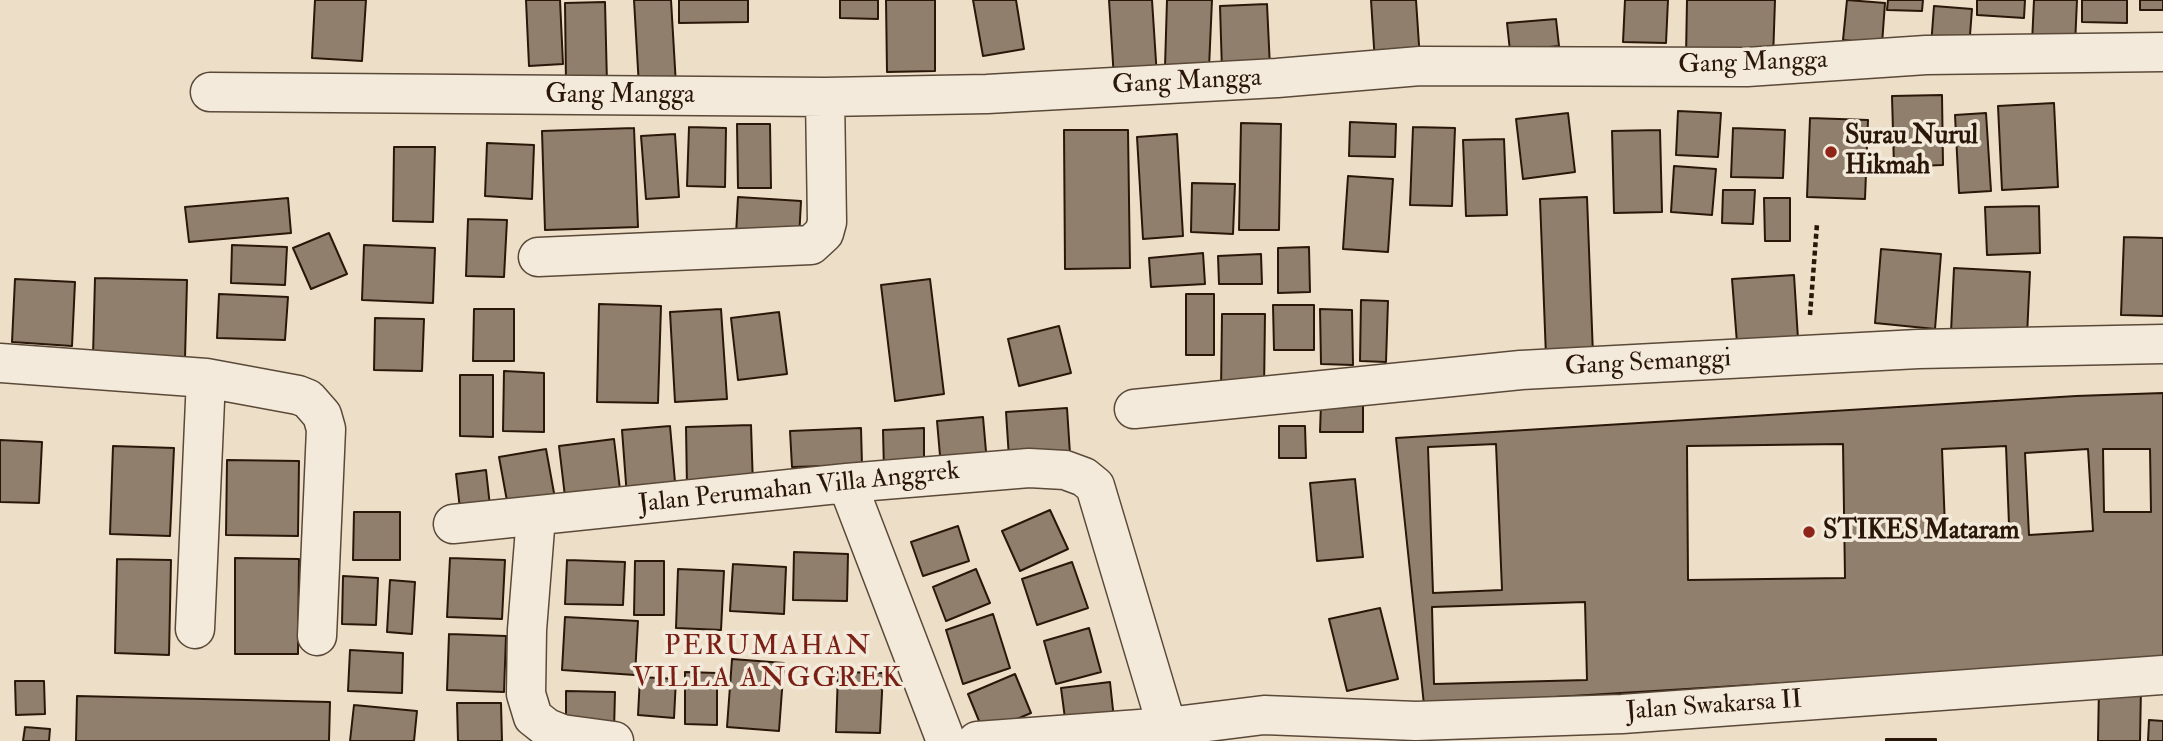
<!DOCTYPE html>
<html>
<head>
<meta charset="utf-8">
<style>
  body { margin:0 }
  canvas { display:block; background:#eddfc7 }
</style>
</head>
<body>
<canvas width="2163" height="741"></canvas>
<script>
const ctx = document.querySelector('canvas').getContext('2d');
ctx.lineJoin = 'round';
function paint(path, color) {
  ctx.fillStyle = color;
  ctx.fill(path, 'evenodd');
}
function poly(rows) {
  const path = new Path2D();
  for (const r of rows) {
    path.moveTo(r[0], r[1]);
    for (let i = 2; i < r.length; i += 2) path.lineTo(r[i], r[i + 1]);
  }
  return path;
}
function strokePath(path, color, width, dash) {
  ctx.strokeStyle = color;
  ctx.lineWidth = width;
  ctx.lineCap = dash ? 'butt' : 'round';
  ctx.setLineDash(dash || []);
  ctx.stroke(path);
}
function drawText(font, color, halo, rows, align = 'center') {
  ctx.font = font + ' "IM FELL Double Pica",serif';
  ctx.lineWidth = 7;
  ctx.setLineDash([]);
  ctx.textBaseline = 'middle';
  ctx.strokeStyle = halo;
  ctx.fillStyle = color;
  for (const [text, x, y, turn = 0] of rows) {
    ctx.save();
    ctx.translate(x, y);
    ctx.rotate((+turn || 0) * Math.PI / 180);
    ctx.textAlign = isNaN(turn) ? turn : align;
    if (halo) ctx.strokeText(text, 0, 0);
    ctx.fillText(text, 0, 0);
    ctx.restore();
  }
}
const building = poly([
  [315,0,366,0,362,61,312,58,315,0],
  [526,0,560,0,563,64,529,66,526,0],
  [634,0,671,0,676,85,639,87,634,0],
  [679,0,748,0,748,22,679,23,679,0],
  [840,0,878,0,878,19,840,18,840,0],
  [886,0,935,0,935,71,887,72,886,0],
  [973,0,1016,0,1024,49,983,56,973,0],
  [1109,0,1152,0,1157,77,1114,79,1109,0],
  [1167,0,1212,0,1209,68,1165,67,1167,0],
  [1371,0,1416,0,1420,60,1375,63,1371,0],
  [1625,0,1668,0,1666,43,1623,42,1625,0],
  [1687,0,1775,0,1773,59,1686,57,1687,0],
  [1847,0,1885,3,1882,44,1843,40,1847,0],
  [1888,0,1923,0,1922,11,1887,10,1888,0],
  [1977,0,2025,0,2024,18,1977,15,1977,0],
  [2034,0,2077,0,2075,45,2032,43,2034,0],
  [2082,0,2127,0,2127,23,2082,22,2082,0],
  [2140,0,2163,0,2163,10,2140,10,2140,0],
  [605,2,607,84,566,85,565,3,605,2],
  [1267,4,1270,68,1222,71,1220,6,1267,4],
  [1934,6,1972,9,1969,48,1931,46,1934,6],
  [1556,19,1559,46,1510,51,1507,23,1556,19],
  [1942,95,1943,165,1894,167,1892,96,1942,95],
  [2054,103,2058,187,2002,190,1998,106,2054,103],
  [1678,111,1721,113,1718,157,1676,155,1678,111],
  [1568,113,1575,172,1523,179,1516,119,1568,113],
  [1986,113,1991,191,1959,193,1955,115,1986,113],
  [1810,118,1868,120,1865,199,1807,197,1810,118],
  [1350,122,1396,124,1395,157,1349,156,1350,122],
  [1241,123,1281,124,1279,230,1239,230,1241,123],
  [737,124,770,124,771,188,738,188,737,124],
  [689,127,726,128,725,187,687,186,689,127],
  [1413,127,1455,128,1452,206,1410,205,1413,127],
  [634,128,638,227,545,230,542,131,634,128],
  [1733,128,1785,130,1783,178,1731,177,1733,128],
  [1064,130,1128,130,1130,268,1065,269,1064,130],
  [1660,130,1662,212,1614,213,1612,131,1660,130],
  [675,134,679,197,646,199,641,136,675,134],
  [1177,134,1183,236,1143,239,1137,137,1177,134],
  [1504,139,1507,215,1466,216,1463,140,1504,139],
  [487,143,534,145,532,199,485,196,487,143],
  [394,147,435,147,433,222,393,221,394,147],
  [1674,166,1716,169,1712,215,1671,212,1674,166],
  [1348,176,1393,179,1388,252,1343,249,1348,176],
  [1192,183,1235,184,1233,234,1191,232,1192,183],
  [1723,190,1755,190,1753,224,1722,223,1723,190],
  [738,197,801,201,799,239,736,235,738,197],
  [1587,197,1593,355,1546,357,1540,199,1587,197],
  [288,198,291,233,189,242,185,207,288,198],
  [1764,198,1790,198,1790,241,1765,241,1764,198],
  [2039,206,2040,253,1987,255,1985,207,2039,206],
  [468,219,507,220,504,277,466,276,468,219],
  [329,233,347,274,311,289,293,248,329,233],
  [2124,237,2163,238,2163,316,2121,315,2124,237],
  [232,245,287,247,285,285,231,283,232,245],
  [364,245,435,248,433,303,362,300,364,245],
  [1309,247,1310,292,1278,293,1278,248,1309,247],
  [1881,249,1941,254,1935,329,1875,323,1881,249],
  [1203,253,1205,284,1151,287,1149,258,1203,253],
  [1261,254,1262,284,1219,284,1218,256,1261,254],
  [1954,268,2030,272,2027,336,1951,332,1954,268],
  [1794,275,1798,339,1737,343,1732,279,1794,275],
  [95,278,187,280,185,359,93,356,95,278],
  [15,279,75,282,72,346,12,342,15,279],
  [930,279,944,394,895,401,881,285,930,279],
  [219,294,288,297,285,340,217,338,219,294],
  [1186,294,1214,294,1214,355,1186,355,1186,294],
  [1361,300,1388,301,1386,362,1360,361,1361,300],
  [599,304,661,306,658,403,597,402,599,304],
  [1273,305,1314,305,1314,350,1274,350,1273,305],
  [474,309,514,309,514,361,473,361,474,309],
  [721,309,727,399,675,402,670,312,721,309],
  [1320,309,1352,310,1353,365,1321,364,1320,309],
  [779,312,787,374,738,380,731,318,779,312],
  [1222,314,1265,314,1264,392,1221,391,1222,314],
  [375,318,424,319,422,371,374,370,375,318],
  [1059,326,1071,373,1019,386,1008,339,1059,326],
  [504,371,544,373,544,432,503,431,504,371],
  [460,375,493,375,493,437,460,436,460,375],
  [2163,393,2163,660,1424,705,1396,438,2076,396,2163,393],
  [1321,403,1363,403,1363,432,1320,432,1321,403],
  [1067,408,1070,454,1009,458,1006,412,1067,408],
  [983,417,987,463,941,467,937,421,983,417],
  [751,425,753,486,687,488,686,427,751,425],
  [670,426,676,493,627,497,622,430,670,426],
  [1279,426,1305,426,1306,458,1279,458,1279,426],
  [861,428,862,465,792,467,790,431,861,428],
  [924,428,924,472,884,472,883,430,924,428],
  [614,439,621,498,566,505,559,446,614,439],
  [0,440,42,442,39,503,0,502,0,440],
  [1496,444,1502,590,1433,593,1428,447,1496,444],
  [1843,444,1845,578,1688,580,1687,446,1843,444],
  [113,446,174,448,170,536,110,534,113,446],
  [2006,446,2009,525,1945,528,1942,449,2006,446],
  [546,449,556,504,509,512,499,457,546,449],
  [2088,449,2093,531,2029,535,2025,453,2088,449],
  [2103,449,2150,449,2151,512,2104,512,2103,449],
  [227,460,299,461,298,536,226,535,227,460],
  [486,470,491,515,461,518,456,474,486,470],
  [1355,479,1363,557,1317,561,1310,483,1355,479],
  [1050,510,1068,549,1020,571,1002,531,1050,510],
  [354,512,400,512,400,560,353,560,354,512],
  [958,526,969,561,923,576,911,542,958,526],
  [794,552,848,554,847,601,793,600,794,552],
  [235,558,299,559,298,654,235,654,235,558],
  [450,558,505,560,502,619,447,617,450,558],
  [117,559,171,560,169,655,115,653,117,559],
  [567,560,625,562,623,605,565,604,567,560],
  [635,561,664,561,664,615,634,615,635,561],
  [1072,562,1088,608,1037,625,1022,579,1072,562],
  [733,564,786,567,784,614,730,611,733,564],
  [678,569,724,571,721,630,676,628,678,569],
  [976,569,990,603,946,621,933,587,976,569],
  [343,576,378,578,376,625,342,624,343,576],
  [390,580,415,582,412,634,387,632,390,580],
  [1585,602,1587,680,1434,684,1432,607,1585,602],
  [1380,608,1398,679,1347,691,1329,619,1380,608],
  [993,614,1010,668,963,684,946,630,993,614],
  [565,617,638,621,635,675,562,670,565,617],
  [1089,628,1101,672,1056,684,1044,641,1089,628],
  [449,634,506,636,504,692,447,690,449,634],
  [350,650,403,653,402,693,348,691,350,650],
  [732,659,784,663,779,731,727,727,732,659],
  [685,672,717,673,717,725,685,724,685,672],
  [838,672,883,673,880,733,836,732,838,672],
  [1015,674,1031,713,984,733,968,694,1015,674],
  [640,677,676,679,674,718,638,715,640,677],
  [15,681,44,681,45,714,16,715,15,681],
  [1110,682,1114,719,1066,726,1061,688,1110,682],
  [2099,686,2141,687,2140,741,2098,741,2099,686],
  [566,691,615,692,614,731,566,730,566,691],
  [77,696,330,702,329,741,76,741,77,696],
  [457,703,501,703,502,741,458,741,457,703],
  [354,705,417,711,414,741,350,741,354,705],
  [2149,720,2163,721,2163,741,2148,741,2149,720],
  [25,727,50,729,49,741,23,741,25,727],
  [1886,739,1936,739,1936,741,1886,741,1886,739]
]);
const path = poly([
  [1810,315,1817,224]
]);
const street = poly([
  [210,92,825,97,987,94,1277,78,1420,66,1747,67,1926,55,2163,52],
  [538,257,811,245,824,233,827,222,825,97],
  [0,363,206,378,298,395,308,399,322,415,326,429,317,636],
  [1134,409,1521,370,1918,349,2163,344],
  [847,483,946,741],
  [536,516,527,630,526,694,533,717,547,728,562,734,614,741],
  [453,524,847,483,1029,468,1065,470,1084,477,1095,486,1167,727],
  [195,629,206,378],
  [977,741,1167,727,1264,715,1416,721,1622,714,2163,675]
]);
const markers = [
  [1831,152,7,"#8f2418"],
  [1809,532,7,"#8f2418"]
];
const streetNames = [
  ["Gang Mangga",1753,64,-2],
  ["Gang Mangga",1187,83,-3],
  ["Gang Mangga",620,96],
  ["Gang Semanggi",1648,364,-3],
  ["Jalan Perumahan Villa Anggrek",799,489,-6],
  ["Jalan Swakarsa II",1714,707,-4]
];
const poiNames = [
  ["Surau Nurul",1845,137],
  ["Hikmah",1845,167],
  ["STIKES Mataram",1823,532]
];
const neighbourhoodNames = [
  ["PERUMAHAN",768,648],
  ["VILLA ANGGREK",768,680]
];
paint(building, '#8f7f6c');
strokePath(building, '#2a1709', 2);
strokePath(street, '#5b4938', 41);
strokePath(path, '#2a1709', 4.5, [5, 3.5]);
strokePath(street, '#f3eadb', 38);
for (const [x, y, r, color] of markers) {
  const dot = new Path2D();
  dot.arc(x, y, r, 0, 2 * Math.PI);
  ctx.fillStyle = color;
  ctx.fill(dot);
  strokePath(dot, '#f3eadb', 2.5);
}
drawText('26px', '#2a1709', '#f3eadb', streetNames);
drawText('bold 26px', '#2a1709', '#f3eadb', poiNames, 'left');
ctx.letterSpacing = '2px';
drawText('28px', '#7a1f14', '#f3eadb', neighbourhoodNames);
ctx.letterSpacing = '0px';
</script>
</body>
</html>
